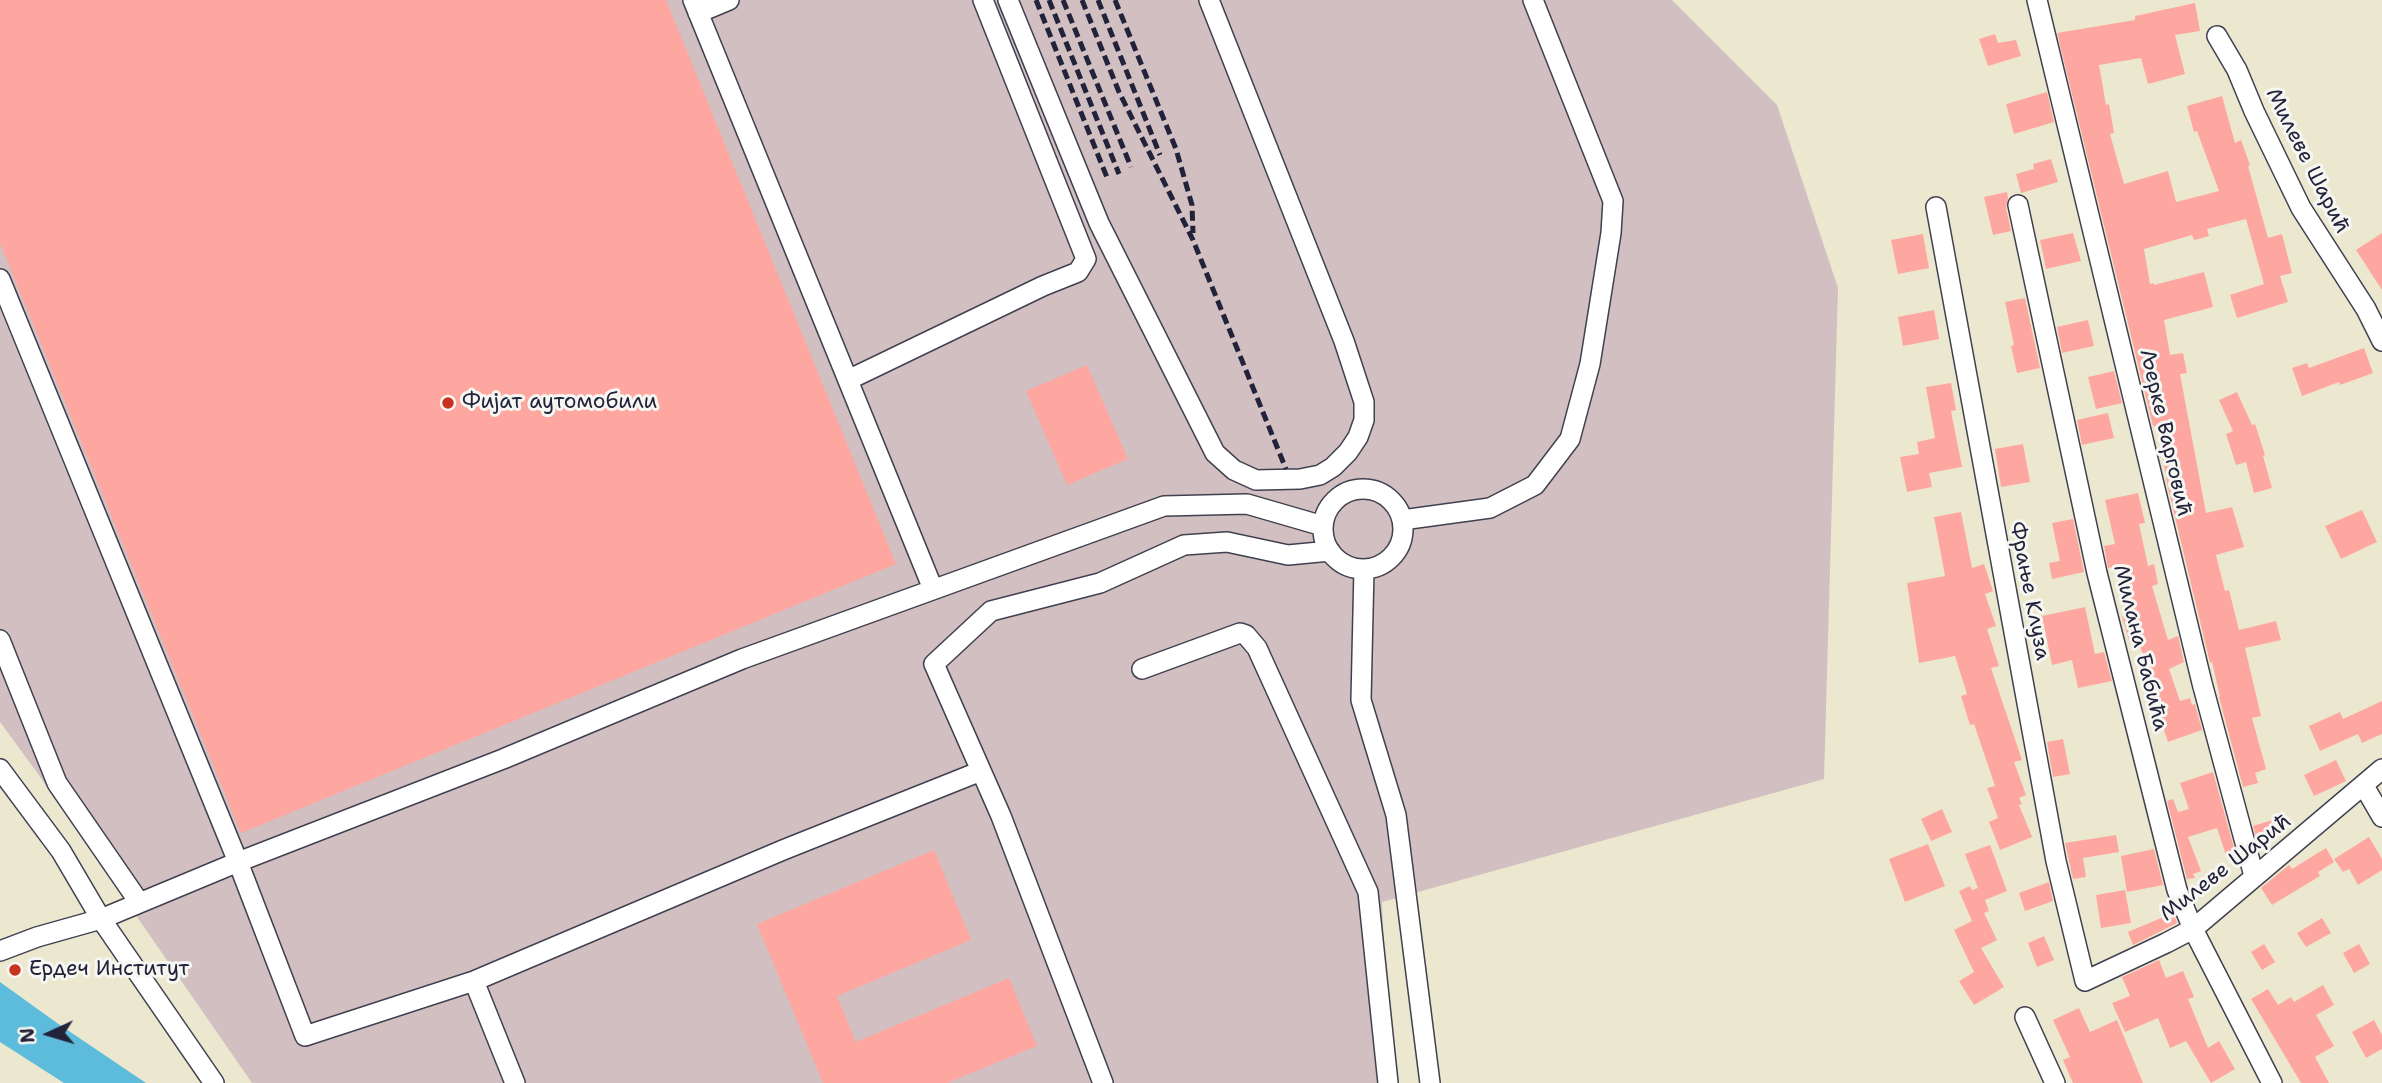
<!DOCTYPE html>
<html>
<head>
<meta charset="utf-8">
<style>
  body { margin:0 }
  #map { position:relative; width:2382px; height:1083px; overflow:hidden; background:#ece8cf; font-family:"Shantell Sans",sans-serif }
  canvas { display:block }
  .north { position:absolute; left:14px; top:999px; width:70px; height:70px; -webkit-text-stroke:5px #f6f6f2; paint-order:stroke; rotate:266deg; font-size:19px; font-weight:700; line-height:28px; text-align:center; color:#22223b }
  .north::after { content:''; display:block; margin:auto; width:24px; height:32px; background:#22223b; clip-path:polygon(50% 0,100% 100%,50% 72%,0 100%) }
</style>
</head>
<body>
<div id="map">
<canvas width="2382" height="1083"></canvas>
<div class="north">N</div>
</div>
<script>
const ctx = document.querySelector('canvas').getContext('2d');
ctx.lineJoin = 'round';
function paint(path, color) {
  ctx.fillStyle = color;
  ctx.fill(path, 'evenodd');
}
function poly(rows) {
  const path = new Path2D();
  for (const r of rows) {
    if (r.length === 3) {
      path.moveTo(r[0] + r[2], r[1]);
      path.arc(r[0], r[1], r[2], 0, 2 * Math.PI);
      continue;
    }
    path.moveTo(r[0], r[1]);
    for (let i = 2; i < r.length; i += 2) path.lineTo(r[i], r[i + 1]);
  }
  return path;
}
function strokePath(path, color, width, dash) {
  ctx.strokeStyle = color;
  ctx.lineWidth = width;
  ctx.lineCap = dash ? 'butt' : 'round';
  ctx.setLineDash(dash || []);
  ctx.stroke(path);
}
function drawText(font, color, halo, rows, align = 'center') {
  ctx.font = font + ' "Shantell Sans",sans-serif';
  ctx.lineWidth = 6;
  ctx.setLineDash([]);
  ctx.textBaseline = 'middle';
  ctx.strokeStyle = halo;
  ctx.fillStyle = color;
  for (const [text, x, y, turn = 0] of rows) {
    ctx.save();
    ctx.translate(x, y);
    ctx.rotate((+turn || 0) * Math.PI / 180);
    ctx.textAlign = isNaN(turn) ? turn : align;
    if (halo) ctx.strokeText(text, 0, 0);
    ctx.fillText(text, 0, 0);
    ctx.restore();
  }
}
const industrial = poly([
  [0,0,1672,0,1777,105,1838,288,1824,779,1382,902,1390,1083,252,1083,36,771,0,722]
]);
const water = poly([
  [0,982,57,1023,146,1083,64,1083,0,1042]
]);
const building = poly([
  [0,0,666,0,896,564,241,833,0,243],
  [2195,3,2200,31,2175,35,2185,74,2148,84,2141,58,2099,65,2106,105,2109,104,2114,133,2110,134,2124,184,2168,171,2176,202,2219,191,2197,131,2194,132,2187,106,2222,96,2235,143,2241,140,2250,165,2248,166,2268,238,2282,234,2292,273,2280,276,2288,302,2237,318,2230,295,2264,284,2246,219,2207,229,2209,236,2194,240,2192,235,2144,249,2150,284,2154,283,2154,285,2204,272,2213,307,2164,320,2170,355,2183,353,2187,373,2180,374,2206,513,2232,507,2244,547,2216,555,2225,591,2229,590,2239,630,2276,621,2281,640,2245,648,2261,716,2252,718,2266,769,2255,773,2258,783,2243,787,2219,697,2220,697,2212,662,2210,663,2168,488,2157,426,2153,426,2057,33,2135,20,2135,16],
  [1995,34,1998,43,2016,40,2021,56,1988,66,1979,39],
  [2047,92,2054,122,2014,134,2006,104],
  [2051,159,2058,182,2021,193,2016,174,2034,169,2033,164],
  [2007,192,2008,198,2006,208,2011,231,1993,235,1984,197],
  [2073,233,2081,261,2046,269,2040,240],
  [2382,233,2382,290,2356,250],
  [1923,234,1929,268,1898,274,1891,240],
  [2025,298,2040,368,2017,373,2011,346,2014,345,2005,302],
  [1934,310,1939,339,1903,346,1898,317],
  [2088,320,2094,346,2062,353,2057,327],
  [2364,348,2373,373,2340,385,2339,382,2302,396,2292,368,2307,363,2309,368],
  [1087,365,1128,459,1067,485,1026,391],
  [2114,371,2122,403,2096,409,2088,377],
  [1951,383,1956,410,1951,411,1962,467,1929,473,1932,487,1907,492,1900,457,1919,454,1917,442,1935,438,1926,387],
  [2237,392,2252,425,2255,424,2265,455,2263,456,2272,488,2254,493,2246,462,2236,465,2226,434,2233,431,2219,400],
  [2108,413,2114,438,2082,445,2077,420],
  [2023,444,2030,482,2001,487,1995,449],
  [2138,493,2145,523,2139,524,2148,566,2154,564,2158,584,2152,586,2168,640,2178,636,2184,662,2169,669,2180,701,2190,698,2192,705,2195,704,2202,730,2168,742,2152,695,2159,692,2138,642,2130,644,2122,616,2126,615,2117,570,2113,571,2112,567,2108,568,2104,546,2115,544,2105,500],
  [2362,510,2377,542,2341,559,2325,526],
  [1961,512,1972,568,1984,564,1993,591,1985,594,1996,626,1987,629,1999,666,1991,668,2022,760,2014,762,2026,795,2019,798,2022,804,2019,805,2032,837,2000,850,1989,822,1998,818,1987,788,1995,786,1974,724,1970,725,1961,696,1967,694,1955,656,1919,663,1907,583,1945,576,1934,517],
  [2073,519,2084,572,2052,579,2049,563,2060,561,2052,523],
  [2085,607,2095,654,2104,652,2112,681,2078,688,2072,660,2052,665,2042,616],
  [2382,701,2382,734,2362,743,2358,734,2320,751,2309,726,2340,712,2343,719],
  [2063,739,2070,774,2053,777,2047,742],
  [2336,760,2346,781,2314,796,2304,775],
  [2213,772,2236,855,2227,858,2217,828,2188,837,2201,871,2193,874,2195,878,2187,879,2167,801,2173,799,2178,812,2189,809,2180,783],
  [1942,809,1952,832,1931,841,1921,819],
  [2276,819,2280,834,2257,841,2253,826],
  [2116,835,2119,852,2083,858,2086,877,2073,879,2065,843],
  [2369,837,2382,859,2382,870,2358,885,2349,869,2343,872,2334,859],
  [1928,844,1945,886,1905,902,1889,859],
  [1990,845,2007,891,1985,900,1989,911,1984,913,1997,940,1981,948,2004,987,1974,1005,1959,981,1974,972,1954,930,1972,921,1959,891,1970,886,1972,890,1978,888,1965,854],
  [2326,848,2334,862,2318,872,2320,876,2272,905,2261,888,2289,865,2292,869],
  [2154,849,2163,885,2127,892,2121,856],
  [934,850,971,940,837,996,856,1042,1009,978,1037,1046,947,1083,823,1083,757,924],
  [2049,882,2053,901,2025,911,2019,893],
  [2125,890,2131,923,2101,928,2096,895],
  [2173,913,2177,923,2133,945,2128,932],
  [2322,918,2331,933,2306,947,2297,933],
  [2044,936,2054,960,2037,967,2028,943],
  [2264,944,2275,962,2262,970,2251,952],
  [2359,944,2370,964,2354,973,2343,953],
  [2159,960,2166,978,2183,971,2194,997,2188,999,2208,1048,2219,1041,2235,1069,2211,1083,2186,1041,2170,1048,2158,1018,2125,1032,2112,1003,2130,996,2122,977],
  [2323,985,2334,1005,2316,1015,2334,1046,2315,1057,2329,1083,2301,1083,2251,999,2268,989,2278,1005,2291,997,2294,1002],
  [2079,1008,2090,1032,2117,1020,2143,1083,2073,1083,2063,1060,2070,1057,2053,1020],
  [2374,1020,2382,1035,2382,1049,2366,1058,2352,1032]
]);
const minor = poly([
  [693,0,933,589],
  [1008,0,1099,223,1215,453,1234,470,1256,480,1300,479,1320,475,1333,467,1348,452,1358,437,1364,420,1364,402,1344,341,1209,0],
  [2037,0,2202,683,2254,876],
  [698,13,729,0],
  [2217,36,2237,70,2254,111,2301,208,2366,309,2382,341],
  [2018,205,2097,573,2177,890,2193,929,2272,1083],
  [1936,207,2056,861,2085,981,2166,943,2193,929,2382,769],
  [0,279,238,862,305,1036,474,981,783,850,981,771],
  [848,380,1043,286,1078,272,1086,259,983,0],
  [1363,529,40],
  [1402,520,1490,508,1535,485,1570,439,1590,364,1611,233,1613,201,1533,0],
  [1364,569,1361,700,1396,815,1430,1083],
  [0,640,57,783,139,902],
  [1142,669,1240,633,1246,635,1257,648,1368,892,1388,1083],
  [0,769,61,851,101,919,214,1083],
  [2364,786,2382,817],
  [0,951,37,937,101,919,238,862,503,759,742,659,1164,506,1247,504,1323,526],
  [474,981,515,1083],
  [2025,1017,2055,1083],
  [1103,1083,1001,816,934,664,991,611,1100,583,1184,545,1227,542,1288,555,1330,551]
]);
const rail = poly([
  [1036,0,1108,180],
  [1049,0,1119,174],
  [1063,0,1131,167],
  [1082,0,1119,92,1193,240,1286,469],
  [1098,0,1160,155],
  [1115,0,1176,149,1192,205,1193,233]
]);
const markers = [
  [448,403,7,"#c8321e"],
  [15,970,7,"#c8321e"]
];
const streetNames = [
  ["Милеве Шарић",2307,161,63],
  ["Љерке Варговић",2165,433,77],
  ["Фрање Клуза",2029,591,79],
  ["Милана Бабића",2140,648,76],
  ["Милеве Шарић",2226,868,-38]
];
const poiNames = [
  ["Фијат аутомобили",462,403],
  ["Ердеч Институт",29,970]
];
paint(industrial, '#d2bfc1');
paint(water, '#5dbcdb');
paint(building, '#fea7a0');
strokePath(minor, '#404051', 22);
strokePath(minor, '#fff', 19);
strokePath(rail, '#22223b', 5, [10, 5]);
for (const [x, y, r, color] of markers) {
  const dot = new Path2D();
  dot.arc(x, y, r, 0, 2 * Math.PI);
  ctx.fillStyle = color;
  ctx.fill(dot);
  strokePath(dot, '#f6f6f2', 2.5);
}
drawText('21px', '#22223b', '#f6f6f2', streetNames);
drawText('21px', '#22223b', '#f6f6f2', poiNames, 'left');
</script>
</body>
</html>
